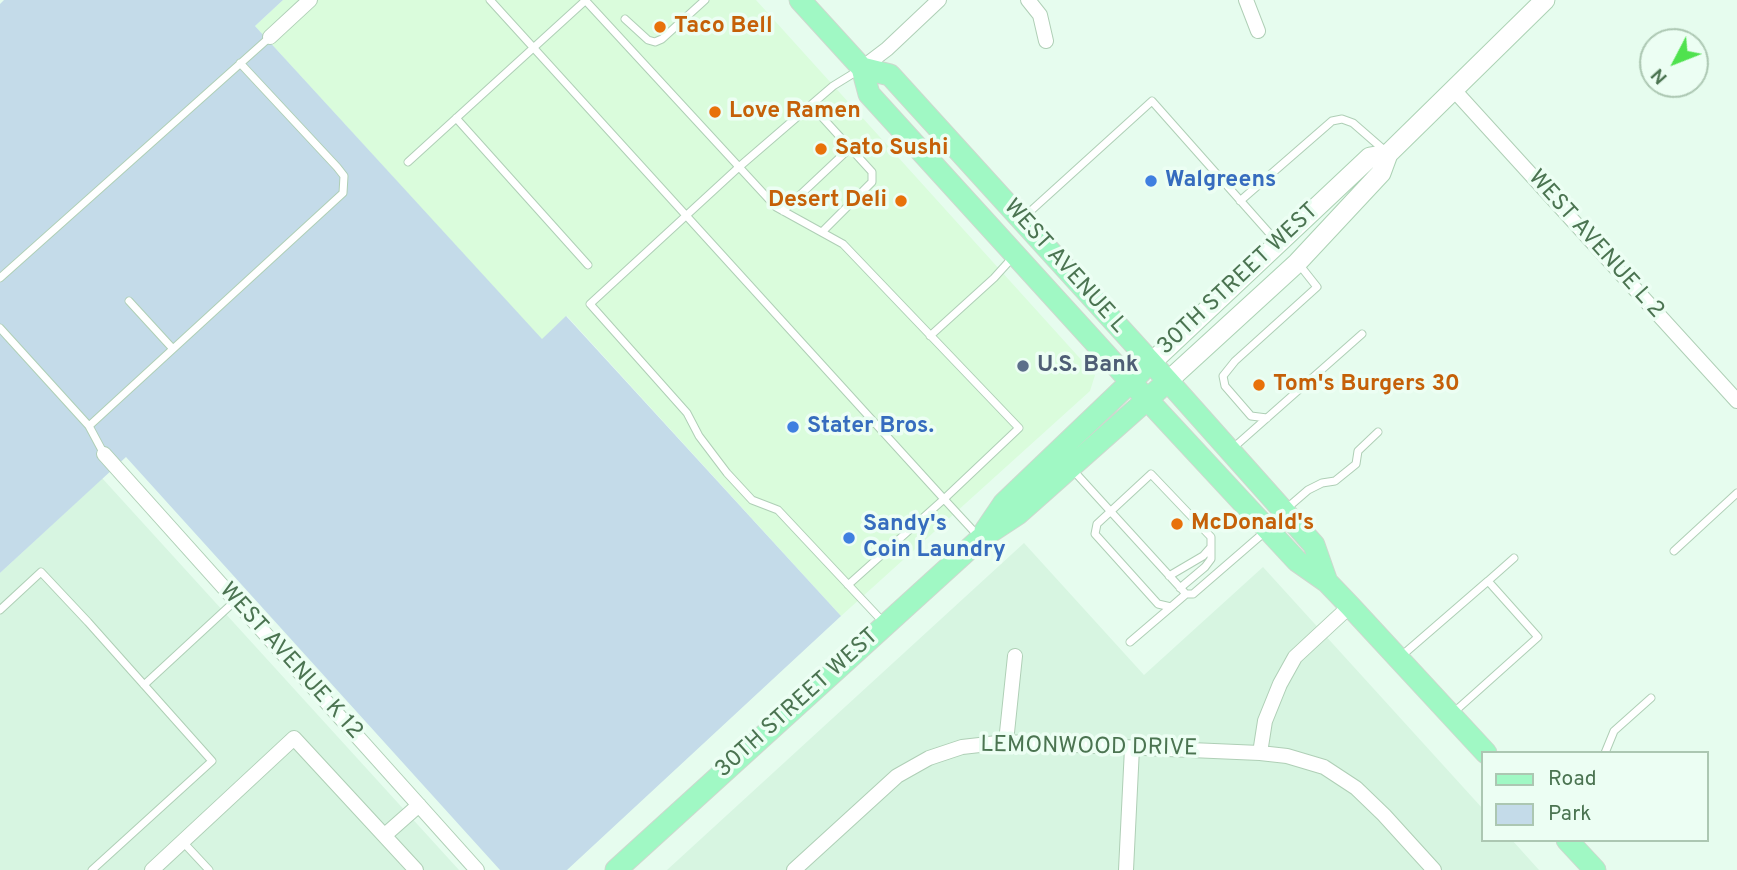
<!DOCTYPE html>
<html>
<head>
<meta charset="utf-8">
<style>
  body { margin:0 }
  #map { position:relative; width:1737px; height:870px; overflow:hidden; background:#e6fcee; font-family:Overpass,sans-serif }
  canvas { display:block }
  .legend { position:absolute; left:1481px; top:751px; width:228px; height:91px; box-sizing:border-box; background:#ecfef3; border:2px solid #acc7b2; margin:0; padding:9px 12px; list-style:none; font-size:21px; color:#4b7451 }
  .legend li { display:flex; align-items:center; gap:14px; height:35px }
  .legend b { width:35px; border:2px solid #acc7b2 }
  .north { position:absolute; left:1639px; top:28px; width:70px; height:70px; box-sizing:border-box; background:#ecfef3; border:2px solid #acc7b2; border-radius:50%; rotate:228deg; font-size:19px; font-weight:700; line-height:28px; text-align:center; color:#4b7451 }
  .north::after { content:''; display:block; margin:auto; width:24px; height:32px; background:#4fe24e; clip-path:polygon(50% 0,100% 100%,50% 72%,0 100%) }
</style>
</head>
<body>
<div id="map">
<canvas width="1737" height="870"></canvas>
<ul class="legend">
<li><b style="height:9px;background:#a0f8c4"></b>Road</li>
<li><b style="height:19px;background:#c4dbe9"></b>Park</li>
</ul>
<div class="north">N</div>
</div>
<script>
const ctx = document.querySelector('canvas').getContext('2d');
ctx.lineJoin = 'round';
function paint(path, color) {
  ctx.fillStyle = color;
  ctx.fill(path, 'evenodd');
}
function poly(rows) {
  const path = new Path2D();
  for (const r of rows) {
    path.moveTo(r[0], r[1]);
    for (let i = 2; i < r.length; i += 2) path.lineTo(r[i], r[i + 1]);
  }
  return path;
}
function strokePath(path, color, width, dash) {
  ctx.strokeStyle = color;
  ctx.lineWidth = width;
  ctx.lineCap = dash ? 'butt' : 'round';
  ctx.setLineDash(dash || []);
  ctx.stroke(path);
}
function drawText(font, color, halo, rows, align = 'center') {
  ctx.font = font + ' Overpass,sans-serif';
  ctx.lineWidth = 7;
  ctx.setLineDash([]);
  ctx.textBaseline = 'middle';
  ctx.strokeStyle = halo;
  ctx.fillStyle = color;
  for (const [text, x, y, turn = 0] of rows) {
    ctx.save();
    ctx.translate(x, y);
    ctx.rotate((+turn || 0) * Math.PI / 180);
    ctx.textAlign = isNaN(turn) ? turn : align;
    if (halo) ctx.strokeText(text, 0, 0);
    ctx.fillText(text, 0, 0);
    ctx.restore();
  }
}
const residential = poly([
  [102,478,459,870,0,870,0,573],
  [1024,543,1144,675,1263,567,1483,809,1483,840,1512,840,1539,870,667,870]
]);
const commercial = poly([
  [283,0,756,0,1095,375,1090,391,841,616,567,316,542,340,255,26]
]);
const green = poly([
  [4,0,283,0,255,26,542,339,566,316,841,616,567,870,500,870,126,457,0,573,0,4]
]);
const service = poly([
  [490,0,944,499,1019,428,843,244,776,207,585,0],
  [625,19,648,40,655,42,662,39,705,0],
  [859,70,833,86,739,167,590,304,687,413,699,436,727,473,752,500,778,510,885,624],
  [811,105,872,172,872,182,822,232],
  [456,118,588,265],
  [408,162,586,0],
  [1240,201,1332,121,1342,119,1353,123,1384,150],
  [783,211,850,148],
  [1024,217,1152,101,1278,243],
  [0,278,270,37],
  [129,301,173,349],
  [0,328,89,426,104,454],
  [930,336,994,278,1013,257],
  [1267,418,1251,416,1225,386,1223,376,1235,361,1317,287,1298,263],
  [89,426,343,193,344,176,337,167,240,63],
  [1233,448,1362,334],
  [1071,468,1186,594,1193,594,1267,530],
  [1286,509,1308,490,1322,483,1335,481,1356,464,1358,451,1378,432],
  [1674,551,1737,493],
  [1169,576,1203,556,1211,547,1211,537,1151,474,1097,524,1095,534,1158,604,1171,607,1186,594],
  [1488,581,1514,558],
  [848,585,944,499,980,538],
  [1180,588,1205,567,1211,559,1211,547],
  [0,610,41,572,88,622,212,761,92,870],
  [1130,642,1171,607],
  [1399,658,1488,581,1538,637,1453,713],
  [144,685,235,601],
  [1605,753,1614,731,1651,698],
  [182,841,209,870]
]);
const minor = poly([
  [1028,0,1040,15,1046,41],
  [1246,0,1258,31],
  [270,37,310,0],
  [862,68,887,49,939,0],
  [1453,89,1737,401],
  [104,454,477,870],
  [1006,742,1015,656],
  [1260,753,1265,721,1280,684,1295,657,1350,606],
  [385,835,419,805],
  [152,870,294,738,416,870],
  [794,870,897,776,929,758,962,747,1006,742,1260,753,1287,756,1324,767,1356,788,1384,815,1434,870],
  [1126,870,1132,748]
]);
const secondary = poly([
  [1151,363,1370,157,1388,154],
  [1168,381,1297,263,1381,173,1388,154,1545,0]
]);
const primary = poly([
  [800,0,862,68,869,94,1130,381,1297,561,1327,582,1350,606,1486,753],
  [862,68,890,75,1168,381,1314,545,1327,582],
  [985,531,1004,503,1141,372],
  [1567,840,1595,870],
  [616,870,980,539,1018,514,1168,381]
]);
const markers = [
  [660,27,7,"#e8710a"],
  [715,112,7,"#e8710a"],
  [821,149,7,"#e8710a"],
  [1151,181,7,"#3f7fe0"],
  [901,201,7,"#e8710a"],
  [1023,366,7,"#5c6f8a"],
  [1259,385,7,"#e8710a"],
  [793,427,7,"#3f7fe0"],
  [1177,524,7,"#e8710a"],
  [849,538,7,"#3f7fe0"]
];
const foodNames = [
  ["Taco Bell",674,27],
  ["Love Ramen",729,112],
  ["Sato Sushi",835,149],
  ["Desert Deli",887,201,"right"],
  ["Tom's Burgers 30",1273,385],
  ["McDonald's",1191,524]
];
const shopNames = [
  ["Walgreens",1165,181],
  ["Stater Bros.",807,427],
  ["Sandy's",863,525],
  ["Coin Laundry",863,551]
];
const streetNames = [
  ["WEST AVENUE L 2",1595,245,48],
  ["WEST AVENUE L",1064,267,48],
  ["30TH STREET WEST",1239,280,-43],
  ["WEST AVENUE K 12",290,662,48],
  ["30TH STREET WEST",798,704,-42],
  ["LEMONWOOD DRIVE",1089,748,1]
];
const serviceNames = [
  ["U.S. Bank",1037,366]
];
paint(residential, '#d7f5e1');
paint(commercial, '#dafcdc');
paint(green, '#c4dbe9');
strokePath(service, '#afcfb6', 9);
strokePath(minor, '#afcfb6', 16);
strokePath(secondary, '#acd2b4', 21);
strokePath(primary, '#cdd8ce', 23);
strokePath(service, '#fff', 7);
strokePath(minor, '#fff', 14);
strokePath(secondary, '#fff', 19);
strokePath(primary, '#a0f8c4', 21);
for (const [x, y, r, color] of markers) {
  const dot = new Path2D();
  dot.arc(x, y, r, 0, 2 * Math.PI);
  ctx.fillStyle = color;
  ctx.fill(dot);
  strokePath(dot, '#ecfef3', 2.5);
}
drawText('bold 23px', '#c56008', '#ecfef3', foodNames, 'left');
drawText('bold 23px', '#366cbe', '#ecfef3', shopNames, 'left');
drawText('23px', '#4b7451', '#ecfef3', streetNames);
drawText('bold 23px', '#4e5e75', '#ecfef3', serviceNames, 'left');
</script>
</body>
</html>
